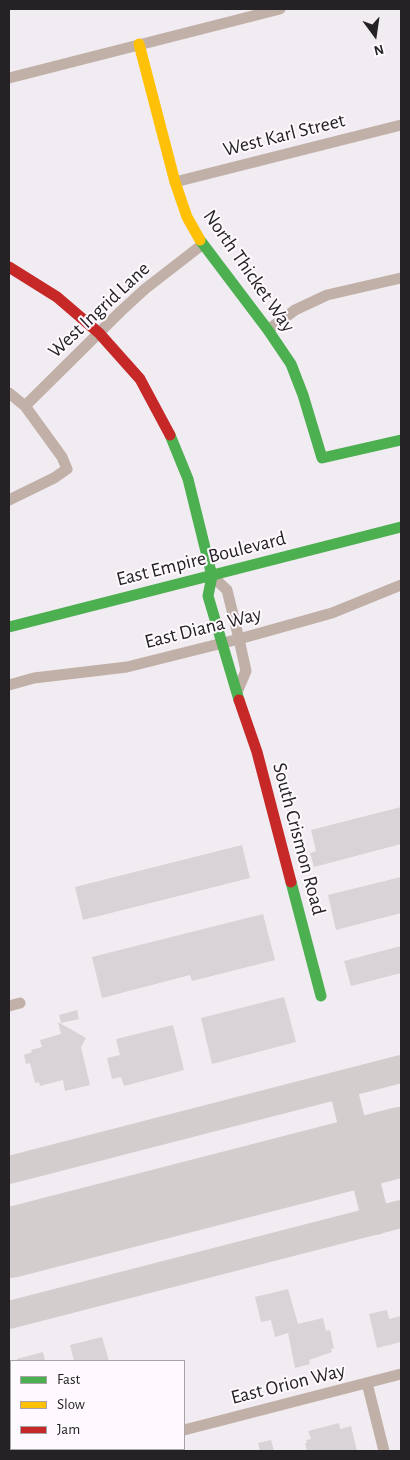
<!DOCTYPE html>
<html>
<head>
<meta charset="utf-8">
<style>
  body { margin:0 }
  #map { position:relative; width:410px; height:1460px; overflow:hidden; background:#f1ecf1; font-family:"Alegreya Sans",sans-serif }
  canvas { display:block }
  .frame { position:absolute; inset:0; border:10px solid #252225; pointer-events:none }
  .legend { position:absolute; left:10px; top:1360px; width:175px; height:90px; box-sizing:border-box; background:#fef9fe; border:1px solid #a7a3a7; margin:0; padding:6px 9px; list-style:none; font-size:15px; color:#252225 }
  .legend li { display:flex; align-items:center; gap:10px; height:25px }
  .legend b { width:25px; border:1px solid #a7a3a7 }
  .north { position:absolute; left:350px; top:10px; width:50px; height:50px; -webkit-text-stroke:4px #fef9fe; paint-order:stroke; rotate:166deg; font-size:14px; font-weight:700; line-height:20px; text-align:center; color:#252225 }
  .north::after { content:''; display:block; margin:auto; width:18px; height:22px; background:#252225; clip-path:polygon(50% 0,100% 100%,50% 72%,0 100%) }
</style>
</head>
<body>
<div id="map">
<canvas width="410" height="1460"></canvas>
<div class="frame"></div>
<ul class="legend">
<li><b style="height:6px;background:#4caf50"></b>Fast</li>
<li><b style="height:6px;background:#ffc107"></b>Slow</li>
<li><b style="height:6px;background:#c62828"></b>Jam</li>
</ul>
<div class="north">N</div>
</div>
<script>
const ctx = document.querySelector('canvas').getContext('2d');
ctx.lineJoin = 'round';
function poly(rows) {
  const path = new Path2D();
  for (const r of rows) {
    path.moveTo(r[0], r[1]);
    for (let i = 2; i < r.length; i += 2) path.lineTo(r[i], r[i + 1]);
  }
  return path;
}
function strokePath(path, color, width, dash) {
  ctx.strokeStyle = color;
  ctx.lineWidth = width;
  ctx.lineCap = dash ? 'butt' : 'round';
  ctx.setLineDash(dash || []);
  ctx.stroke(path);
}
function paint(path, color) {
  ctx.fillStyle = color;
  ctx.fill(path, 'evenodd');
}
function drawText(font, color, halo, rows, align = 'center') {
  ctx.font = font + ' "Alegreya Sans",sans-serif';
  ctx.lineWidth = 4;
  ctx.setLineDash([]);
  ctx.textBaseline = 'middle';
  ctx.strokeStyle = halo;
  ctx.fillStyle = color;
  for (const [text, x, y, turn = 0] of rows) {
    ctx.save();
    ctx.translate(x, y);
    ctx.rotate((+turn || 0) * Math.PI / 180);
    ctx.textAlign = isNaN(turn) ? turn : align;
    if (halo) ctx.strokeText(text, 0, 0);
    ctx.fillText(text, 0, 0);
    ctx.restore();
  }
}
const taxiway = poly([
  [342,1084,376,1221],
  [9,1170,401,1069],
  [9,1315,401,1214]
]);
const runway = poly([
  [9,1243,401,1142]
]);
const building = poly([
  [401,807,401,844,314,867,310,853,316,851,311,830],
  [242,845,250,878,83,920,75,887],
  [401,877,401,913,336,930,328,895],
  [263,914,275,960,192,981,190,975,102,998,92,957],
  [401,946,401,973,351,986,344,961],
  [284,997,296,1042,212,1064,201,1018],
  [77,1010,79,1019,61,1023,59,1015],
  [58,1022,86,1038,81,1047,90,1085,65,1091,63,1080,40,1086,39,1082,35,1083,30,1063,26,1064,24,1055,32,1052,31,1050,42,1047,40,1040,61,1034],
  [173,1025,184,1070,124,1086,121,1077,112,1079,107,1058,120,1055,116,1039],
  [288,1289,298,1324,323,1318,326,1331,330,1330,334,1348,331,1349,332,1352,309,1360,310,1364,295,1368,288,1333,275,1337,271,1320,261,1322,255,1297],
  [387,1310,389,1319,401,1316,401,1342,377,1348,369,1314],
  [102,1337,109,1361,74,1361,70,1345],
  [43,1352,45,1361,17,1361,17,1359],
  [339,1423,340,1429,351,1426,357,1451,307,1451,305,1443,307,1443,306,1440,311,1439,308,1431],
  [271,1440,274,1451,260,1451,258,1443]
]);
const street = poly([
  [9,78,280,9],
  [175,182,401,125],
  [268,330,295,310,327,295,401,278],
  [9,393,25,406,62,457,67,469,54,478,9,500],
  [25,406,121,311,145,289,203,244],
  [212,576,227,590,239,639,246,671,237,692],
  [9,685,34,678,127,667,239,639,332,613,401,585],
  [9,1006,20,1003],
  [367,1383,384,1451],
  [184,1430,401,1374],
  [100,1451,110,1449]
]);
const fast = poly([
  [200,240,268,330,291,364,303,395,322,458,401,440],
  [170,435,188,479,212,576,208,596,239,700],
  [9,627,401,527],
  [291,882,321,996]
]);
const slow = poly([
  [139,44,175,182,187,217,200,240]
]);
const jam = poly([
  [9,267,57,297,99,333,140,379,170,435],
  [239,700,257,752,291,882]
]);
const streetNames = [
  ["West Karl Street",284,135,-14],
  ["North Thicket Way",249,271,55],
  ["West Ingrid Lane",99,310,-43],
  ["East Empire Boulevard",201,559,-14],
  ["East Diana Way",203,628,-14],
  ["South Crismon Road",299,839,75],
  ["East Orion Way",288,1384,-14]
];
strokePath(taxiway, '#d4cdce', 28);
strokePath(runway, '#d4cdce', 70);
paint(building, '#d7d3d7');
strokePath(street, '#c1b0a7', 11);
strokePath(fast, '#4caf50', 11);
strokePath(slow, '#ffc107', 11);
strokePath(jam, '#c62828', 11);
drawText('20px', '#252225', '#fef9fe', streetNames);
</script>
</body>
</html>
